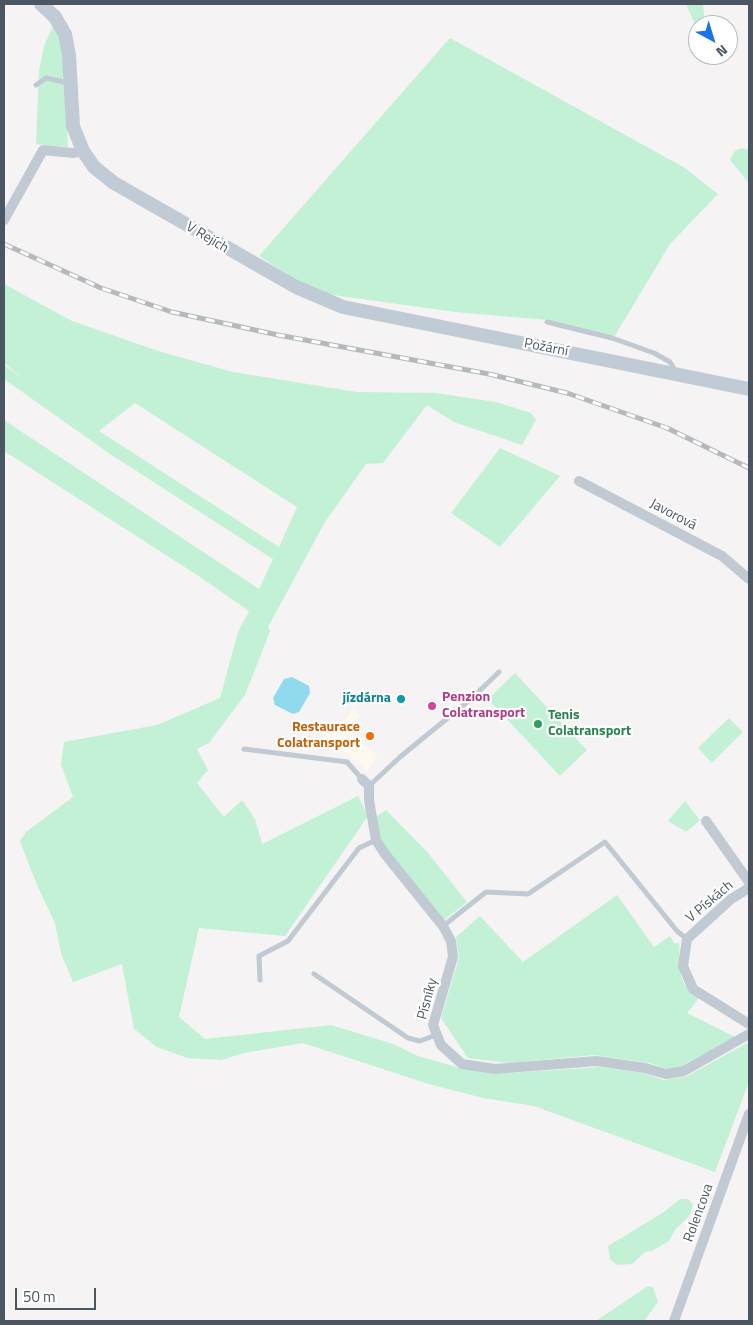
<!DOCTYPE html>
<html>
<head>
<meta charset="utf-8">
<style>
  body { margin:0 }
  #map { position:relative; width:753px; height:1325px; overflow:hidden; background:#f5f3f3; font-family:"Titillium Web",sans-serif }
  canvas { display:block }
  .frame { position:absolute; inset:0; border:5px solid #4a5661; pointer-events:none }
  .north { position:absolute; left:688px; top:15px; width:50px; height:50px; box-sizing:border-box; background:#fff; border:1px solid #b7bbc0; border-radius:50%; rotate:141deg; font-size:14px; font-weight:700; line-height:20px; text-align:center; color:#4a5661 }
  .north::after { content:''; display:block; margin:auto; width:18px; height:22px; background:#1a73e8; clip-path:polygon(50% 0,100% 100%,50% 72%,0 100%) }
  .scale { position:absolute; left:15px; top:1288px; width:81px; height:22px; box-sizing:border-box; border:2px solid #4a5661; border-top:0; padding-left:6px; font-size:15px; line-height:18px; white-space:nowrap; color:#4a5661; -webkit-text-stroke:4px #fff; paint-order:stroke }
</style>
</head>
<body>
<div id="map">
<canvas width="753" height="1325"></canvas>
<div class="frame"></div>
<div class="north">N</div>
<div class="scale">50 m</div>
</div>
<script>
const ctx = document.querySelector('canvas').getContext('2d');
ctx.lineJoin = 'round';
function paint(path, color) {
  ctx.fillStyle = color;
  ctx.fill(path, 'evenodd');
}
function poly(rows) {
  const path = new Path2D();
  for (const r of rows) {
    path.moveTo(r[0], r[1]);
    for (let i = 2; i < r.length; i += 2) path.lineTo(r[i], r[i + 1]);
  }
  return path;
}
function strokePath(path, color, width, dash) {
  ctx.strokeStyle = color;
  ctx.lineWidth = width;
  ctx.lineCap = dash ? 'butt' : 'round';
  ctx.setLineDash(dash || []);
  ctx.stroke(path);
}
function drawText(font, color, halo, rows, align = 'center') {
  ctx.font = font + ' "Titillium Web",sans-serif';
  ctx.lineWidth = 4.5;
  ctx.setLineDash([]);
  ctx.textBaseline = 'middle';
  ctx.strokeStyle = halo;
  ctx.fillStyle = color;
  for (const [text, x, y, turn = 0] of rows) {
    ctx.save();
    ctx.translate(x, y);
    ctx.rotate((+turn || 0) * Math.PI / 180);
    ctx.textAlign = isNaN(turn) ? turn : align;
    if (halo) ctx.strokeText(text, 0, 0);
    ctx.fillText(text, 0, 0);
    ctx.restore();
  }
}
const commercial = poly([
  [353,710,361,716,348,731,378,756,367,771,320,731,322,723,333,721,340,724]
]);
const green = poly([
  [686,4,703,4,705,25,698,25,698,31],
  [54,24,59,31,63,50,68,147,36,144,39,71,44,46],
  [450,38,685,168,718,194,670,244,614,337,548,320,455,312,326,294,304,285,259,256],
  [742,148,749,150,749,183,730,160,735,151],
  [4,284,72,321,158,351,233,372,357,392,436,393,496,402,531,413,536,420,522,445,454,422,427,405,383,463,366,464,325,522,268,627,270,631,245,695,209,743,197,749,208,770,197,783,224,817,242,800,255,819,262,844,358,796,368,816,285,936,199,928,179,1017,205,1039,331,1025,393,1044,418,1056,460,1068,495,1074,600,1067,644,1073,664,1080,687,1076,749,1042,749,1082,715,1172,534,1106,483,1098,432,1085,303,1043,244,1053,221,1060,188,1058,157,1047,134,1029,122,964,73,982,61,953,55,923,37,885,20,841,26,832,73,797,61,765,64,742,157,725,220,698,238,632,249,611,200,577,4,451,4,420,259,589,273,559,110,454,4,379,4,365,22,378,4,363],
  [135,403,297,507,279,547,99,431],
  [500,448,560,476,500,547,451,513],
  [515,673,587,750,560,776,488,699],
  [729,718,743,732,712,763,698,748],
  [685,801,700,820,686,832,668,821],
  [386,810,428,853,467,902,443,921,389,854,378,833,376,817],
  [617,895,654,947,670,936,675,944,679,943,681,976,684,984,699,998,687,1013,735,1037,683,1066,668,1069,649,1063,595,1055,509,1063,468,1058,441,1018,459,958,456,937,480,916,523,962],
  [680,1199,688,1199,693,1204,690,1215,675,1230,669,1241,652,1251,645,1252,632,1264,617,1265,610,1259,608,1246,664,1212],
  [648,1286,653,1287,658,1302,644,1321,596,1321]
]);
const water = poly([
  [292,677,309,686,310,693,299,712,293,714,275,705,273,698,284,679]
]);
const lane = poly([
  [36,85,46,78,69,83],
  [547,322,612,338,654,353,670,362,676,372],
  [244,749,347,762,362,779],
  [369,786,400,757,471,699,499,672],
  [443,926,486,892,528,894,605,842,677,931,687,939],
  [314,974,408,1038,420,1041,436,1035],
  [260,980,259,956,288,941,359,848,376,840]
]);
const street = poly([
  [4,220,43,150,73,153,83,151],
  [579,481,722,556,749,579],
  [362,779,369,786,369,800,376,840,385,854,443,926,451,941,453,957,433,1025,441,1045,462,1064,495,1069,597,1061,645,1068,666,1074,684,1071,749,1034],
  [706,821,749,882],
  [749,888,731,899,687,939,683,966,693,989,749,1024],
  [674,1321,749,1114]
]);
const secondary = poly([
  [41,4,55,17,65,34,69,55,73,126,83,151,94,167,114,183,296,287,343,307,749,389]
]);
const rail = poly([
  [4,244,101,288,172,312,278,335,489,374,567,393,667,428,749,468]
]);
const markers = [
  [401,699,5,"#0f9aa8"],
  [432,706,5,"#d1479c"],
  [538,724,5,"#2e9e5b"],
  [370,736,5,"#e8710a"]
];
const streetNames = [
  ["V Rejích",207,238,31],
  ["Požární",546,348,11],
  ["Javorová",673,515,28],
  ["V Pískách",710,902,-40],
  ["Písníky",428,999,-75],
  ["Rolencova",699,1213,-70]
];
const hotelNames = [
  ["Penzion",442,698],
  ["Colatransport",442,714]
];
const cultureNames = [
  ["jízdárna",391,699]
];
const leisureNames = [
  ["Tenis",548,716],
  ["Colatransport",548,732]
];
const foodNames = [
  ["Restaurace",360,728],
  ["Colatransport",360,744]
];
paint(commercial, '#fdf9ef');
paint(green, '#c3f1d5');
paint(water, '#90daee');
strokePath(lane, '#c1cad2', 5);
strokePath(street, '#c1cad2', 10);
strokePath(secondary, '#c1cbd6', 14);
strokePath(rail, '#b5b8bd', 5);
strokePath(rail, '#fff', 3, [9]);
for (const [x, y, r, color] of markers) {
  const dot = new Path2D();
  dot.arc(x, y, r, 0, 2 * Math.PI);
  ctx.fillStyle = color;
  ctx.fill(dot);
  strokePath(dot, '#fff', 2);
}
drawText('14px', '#4a5661', '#fff', streetNames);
drawText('bold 14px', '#b23c85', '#fff', hotelNames, 'left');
drawText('bold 14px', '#0d838f', '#fff', cultureNames, 'right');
drawText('bold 14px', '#27864d', '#fff', leisureNames, 'left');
drawText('bold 14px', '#c56008', '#fff', foodNames, 'right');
</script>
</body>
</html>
